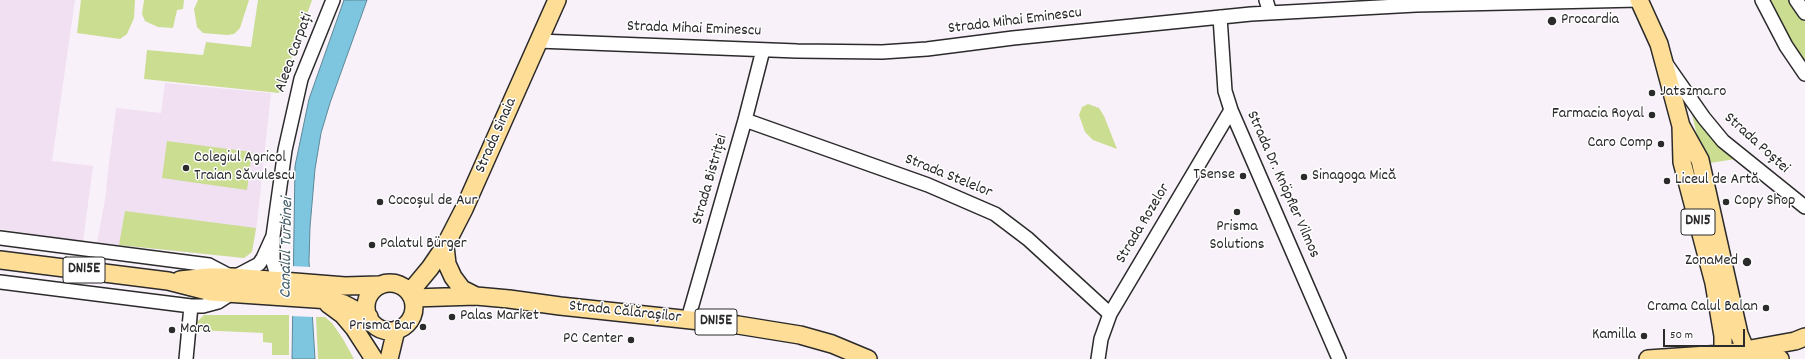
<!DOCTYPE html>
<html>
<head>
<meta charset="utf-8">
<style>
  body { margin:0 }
  #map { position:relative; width:1805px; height:359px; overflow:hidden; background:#f9f1f9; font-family:Dekko,sans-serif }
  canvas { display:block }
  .scale { position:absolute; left:1663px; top:329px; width:82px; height:18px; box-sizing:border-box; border:2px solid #2b2b2b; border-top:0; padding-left:5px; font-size:12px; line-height:14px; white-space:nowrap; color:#2b2b2b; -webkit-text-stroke:3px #fff; paint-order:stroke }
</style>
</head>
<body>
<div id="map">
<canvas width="1805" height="359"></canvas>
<div class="scale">50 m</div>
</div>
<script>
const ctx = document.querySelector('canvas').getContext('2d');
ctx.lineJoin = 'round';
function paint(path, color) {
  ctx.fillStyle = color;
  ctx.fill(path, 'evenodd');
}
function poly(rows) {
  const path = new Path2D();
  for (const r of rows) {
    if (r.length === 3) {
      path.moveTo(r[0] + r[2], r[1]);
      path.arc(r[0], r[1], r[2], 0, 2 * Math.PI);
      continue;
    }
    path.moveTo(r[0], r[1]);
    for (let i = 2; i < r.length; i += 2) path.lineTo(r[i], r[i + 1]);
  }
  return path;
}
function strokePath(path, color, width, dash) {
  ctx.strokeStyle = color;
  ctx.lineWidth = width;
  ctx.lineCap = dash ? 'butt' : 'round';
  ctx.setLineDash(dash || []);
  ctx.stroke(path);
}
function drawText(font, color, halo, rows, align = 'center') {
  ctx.font = font + ' Dekko,sans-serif';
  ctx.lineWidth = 3;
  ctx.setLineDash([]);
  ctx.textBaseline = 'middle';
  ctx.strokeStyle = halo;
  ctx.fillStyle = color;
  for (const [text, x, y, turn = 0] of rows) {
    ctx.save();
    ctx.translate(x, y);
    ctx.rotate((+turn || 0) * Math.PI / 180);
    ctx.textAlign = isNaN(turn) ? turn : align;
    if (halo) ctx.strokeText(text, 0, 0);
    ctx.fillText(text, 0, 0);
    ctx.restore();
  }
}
const built = poly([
  [0,0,75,0,52,161,93,166,83,242,0,229],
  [165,83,271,93,257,223,252,252,244,258,97,243,107,188,106,188,116,108,161,113]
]);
const green = poly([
  [81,0,135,0,134,18,127,34,120,39,77,33],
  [144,0,184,0,183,9,177,10,173,28,158,27,145,21,142,14],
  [198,0,249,0,240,28,234,34,227,35,203,33,197,27,194,9],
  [258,0,312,0,279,93,144,79,147,50,203,55,206,42,251,47],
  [1768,0,1790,0,1805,22,1805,65,1791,43],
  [1689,102,1712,138,1735,159,1704,164],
  [1088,104,1099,108,1104,116,1117,149,1093,140,1085,132,1079,115,1082,107],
  [167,141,252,152,247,190,162,178],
  [125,211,256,228,252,252,244,258,119,245],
  [204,315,289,315,289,355,272,355,272,343,263,342,263,333,196,330,196,323],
  [316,317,325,317,332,323,343,339,354,359,318,359]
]);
const water = poly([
  [344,0,367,0,330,103,321,133,315,169,310,227,309,261,315,359,292,359,295,166,309,99,344,0]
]);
const pier = poly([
  [291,266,311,267,314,317,290,316]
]);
const minor = poly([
  [1266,0,1270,13],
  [1762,0,1786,46,1805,74],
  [1796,0,1805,13],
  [1220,17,1225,91,1231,110,1339,359],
  [538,41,797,51,882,52,927,49,1013,38,1251,14,1416,5,1639,0],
  [1667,65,1704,118,1723,141,1805,207],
  [745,120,928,185,995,214,1028,239,1110,314],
  [0,238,209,265,232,277,240,274,259,264,263,258,273,236],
  [281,280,277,275,273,262,273,236,285,150,301,79,333,0],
  [0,282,191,306,203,306,218,302,232,293],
  [688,319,745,120,763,50],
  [186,359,191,306],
  [1098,359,1101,339,1110,314,1231,110]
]);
const major = poly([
  [1639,0,1659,44,1681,126,1700,160,1739,334,1746,351],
  [1681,126,1682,162,1714,283,1723,336,1723,354,1721,359],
  [445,246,447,264,453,277,462,289,476,296],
  [0,260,168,281,211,292,330,300,344,304,369,317],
  [180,280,208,277,232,277,345,286,379,285],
  [390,307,24],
  [410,292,430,268,445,246,464,209,557,0],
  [413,298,476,296,509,299,560,306,738,325,800,335,832,344,868,359],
  [328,304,343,315,354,328,374,359],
  [1752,352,1780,359],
  [389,359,396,330],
  [1648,359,1723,354,1795,341,1805,337]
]);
const markers = [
  [1552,21,5,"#2b2b2b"],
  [1652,93,4,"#2b2b2b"],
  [1652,115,4,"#2b2b2b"],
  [1661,144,4,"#2b2b2b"],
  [186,168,4,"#2b2b2b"],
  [1243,176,4,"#2b2b2b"],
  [1304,177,4,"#2b2b2b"],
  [1667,181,4,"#2b2b2b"],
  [380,202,4,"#2b2b2b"],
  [1726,202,4,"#2b2b2b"],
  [1237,212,4,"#2b2b2b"],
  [372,245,4,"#2b2b2b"],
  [1747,262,5,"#2b2b2b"],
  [1766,308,4,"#2b2b2b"],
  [452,317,4,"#2b2b2b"],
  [423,327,4,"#2b2b2b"],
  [172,330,4,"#2b2b2b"],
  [1644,336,4,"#2b2b2b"],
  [631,340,4,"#2b2b2b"]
];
const shields = [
  [1698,222,34],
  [84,270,42],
  [716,322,42]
];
const shieldNames = [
  ["DN15",1698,222],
  ["DN15E",84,270],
  ["DN15E",716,322]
];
const poiNames = [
  ["Procardia",1561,21],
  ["Jatszma.ro",1660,93],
  ["Farmacia Royal",1644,115,"right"],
  ["Caro Comp",1653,144,"right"],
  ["Colegiul Agricol",194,159],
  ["Traian Săvulescu",194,177],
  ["TSense",1235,176,"right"],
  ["Sinagoga Mică",1312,177],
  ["Liceul de Artă",1675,181],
  ["Cocoșul de Aur",388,202],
  ["Copy Shop",1734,202],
  ["Prisma",1237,228,"center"],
  ["Solutions",1237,246,"center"],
  ["Palatul Bürger",380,245],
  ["ZonaMed",1738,262,"right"],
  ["Crama Calul Balan",1758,308,"right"],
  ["Palas Market",460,317],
  ["Prisma Bar",415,327,"right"],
  ["Mara",180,330],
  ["Kamilla",1636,336,"right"],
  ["PC Center",623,340,"right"]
];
const streetNames = [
  ["Strada Mihai Eminescu",1015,22,-7],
  ["Strada Mihai Eminescu",694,30,2],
  ["Aleea Carpați",295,53,-70],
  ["Strada Sinaia",497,136,-66],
  ["Strada Poștei",1756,144,42],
  ["Strada Stelelor",948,177,22],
  ["Strada Bistriței",711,180,-74],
  ["Strada Dr. Knöpfler Vilmos",1282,185,66],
  ["Strada Rozelor",1144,224,-59],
  ["Strada Călărașilor",625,313,6]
];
const waterNames = [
  ["Canalul Turbinei",288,248,-89]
];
paint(built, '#f1e0f2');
paint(green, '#cadd91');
paint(water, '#7ec6df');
strokePath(water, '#5d8897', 1);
paint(pier, '#f9f1f9');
strokePath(minor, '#2b2b2b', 16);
strokePath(major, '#2b2b2b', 20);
strokePath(minor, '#fff', 13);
strokePath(major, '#fedd96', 17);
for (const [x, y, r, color] of markers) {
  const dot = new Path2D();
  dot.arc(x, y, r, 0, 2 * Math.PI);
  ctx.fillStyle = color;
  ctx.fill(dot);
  strokePath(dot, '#fff', 1.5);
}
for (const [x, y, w] of shields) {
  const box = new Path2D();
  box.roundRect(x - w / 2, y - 13, w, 26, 3);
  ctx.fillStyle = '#fff';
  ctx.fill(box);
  strokePath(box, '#2b2b2b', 1);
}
drawText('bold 15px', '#2b2b2b', null, shieldNames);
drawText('16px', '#2b2b2b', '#fff', poiNames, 'left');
drawText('16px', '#2b2b2b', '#fff', streetNames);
drawText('italic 17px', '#48616a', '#fff', waterNames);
</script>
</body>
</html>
